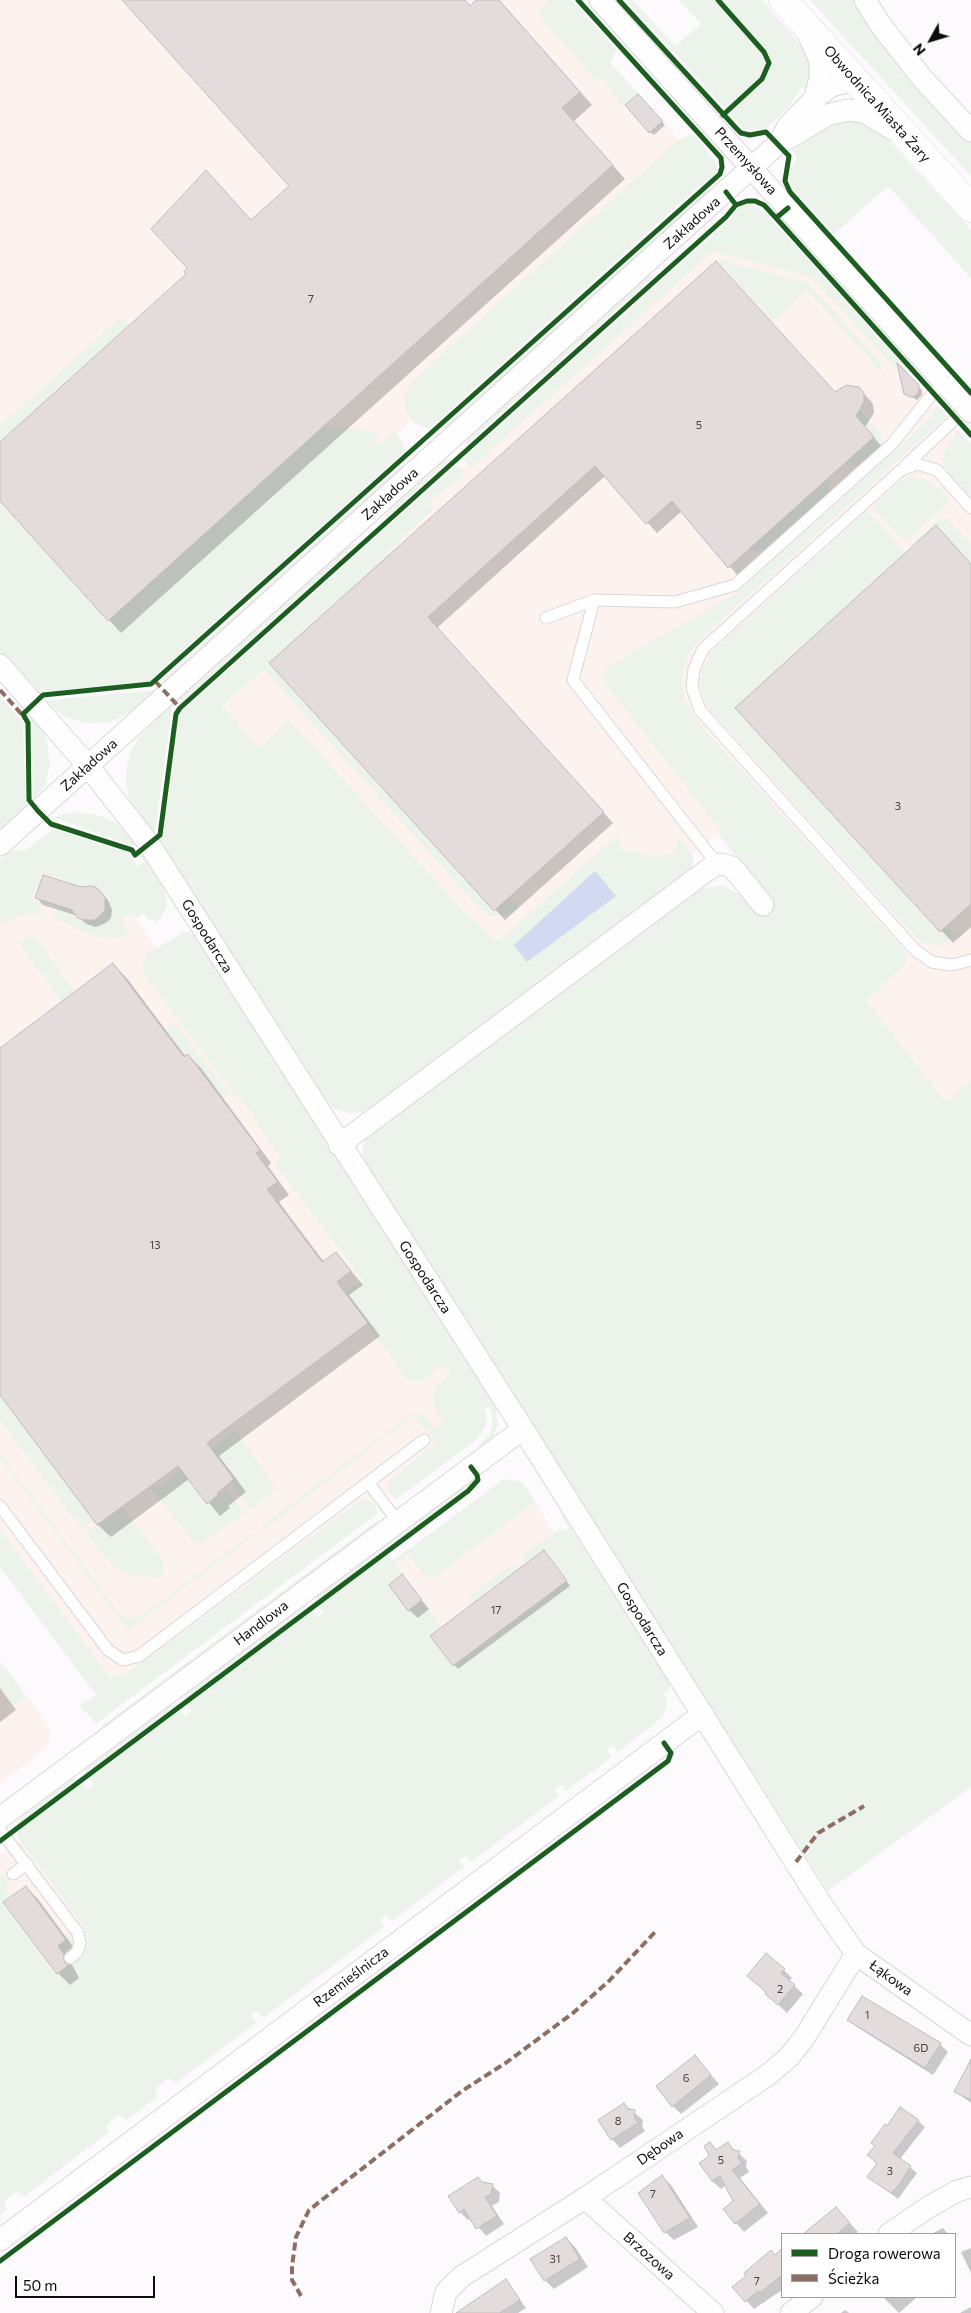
<!DOCTYPE html>
<html>
<head>
<meta charset="utf-8">
<style>
  body { margin:0 }
  #map { position:relative; width:971px; height:2313px; overflow:hidden; background:#fcfafd; font-family:Commissioner,sans-serif }
  canvas { display:block }
  .legend { position:absolute; left:781px; top:2233px; width:175px; height:65px; box-sizing:border-box; background:#fff; border:1px solid #9f9d9f; margin:0; padding:6px 9px; list-style:none; font-size:15px; color:#0e0a0e }
  .legend li { display:flex; align-items:center; gap:10px; height:25px }
  .legend b { width:25px; border:1px solid #9f9d9f }
  .north { position:absolute; left:906px; top:15px; width:50px; height:50px; -webkit-text-stroke:4px #fff; paint-order:stroke; rotate:231deg; font-size:14px; font-weight:700; line-height:20px; text-align:center; color:#0e0a0e }
  .north::after { content:''; display:block; margin:auto; width:18px; height:22px; background:#0e0a0e; clip-path:polygon(50% 0,100% 100%,50% 72%,0 100%) }
  .scale { position:absolute; left:15px; top:2276px; width:140px; height:22px; box-sizing:border-box; border:2px solid #0e0a0e; border-top:0; padding-left:6px; font-size:15px; line-height:18px; white-space:nowrap; color:#0e0a0e; -webkit-text-stroke:4px #fff; paint-order:stroke }
</style>
</head>
<body>
<div id="map">
<canvas width="971" height="2313"></canvas>
<ul class="legend">
<li><b style="height:6px;background:#1b5e20"></b>Droga rowerowa</li>
<li><b style="height:6px;background:#8d6e63"></b>Ścieżka</li>
</ul>
<div class="north">N</div>
<div class="scale">50 m</div>
</div>
<script>
const ctx = document.querySelector('canvas').getContext('2d');
ctx.lineJoin = 'round';
function paint(path, color) {
  ctx.fillStyle = color;
  ctx.fill(path, 'evenodd');
}
function poly(rows) {
  const path = new Path2D();
  for (const r of rows) {
    path.moveTo(r[0], r[1]);
    for (let i = 2; i < r.length; i += 2) path.lineTo(r[i], r[i + 1]);
  }
  return path;
}
function strokePath(path, color, width, dash) {
  ctx.strokeStyle = color;
  ctx.lineWidth = width;
  ctx.lineCap = dash ? 'butt' : 'round';
  ctx.setLineDash(dash || []);
  ctx.stroke(path);
}
function drawText(font, color, halo, rows, align = 'center') {
  ctx.font = font + ' Commissioner,sans-serif';
  ctx.lineWidth = 4.5;
  ctx.setLineDash([]);
  ctx.textBaseline = 'middle';
  ctx.strokeStyle = halo;
  ctx.fillStyle = color;
  for (const [text, x, y, turn = 0] of rows) {
    ctx.save();
    ctx.translate(x, y);
    ctx.rotate((+turn || 0) * Math.PI / 180);
    ctx.textAlign = isNaN(turn) ? turn : align;
    if (halo) ctx.strokeText(text, 0, 0);
    ctx.fillText(text, 0, 0);
    ctx.restore();
  }
}
const industrial = poly([
  [0,0,572,0,617,50,610,63,697,160,393,437,147,676,0,618],
  [744,213,851,310,971,444,971,1134,730,826,528,974,185,718],
  [38,850,160,913,149,920,144,913,136,919,476,1409,388,1494,115,1698,97,1695,0,1567,0,884],
  [504,1479,522,1482,593,1592,452,1684,370,1578],
  [0,1661,51,1729,48,1747,0,1784],
  [20,1841,102,1947,51,1991,0,1920,0,1855]
]);
const green = poly([
  [549,0,572,0,617,50,610,62,638,94,625,105,622,105,602,78,597,81,539,16,538,11],
  [626,0,633,0,675,46,701,24,679,0,762,0,804,49,811,62,812,75,807,90,801,88,788,108,767,128,758,130,744,129],
  [810,0,855,0,971,141,971,176],
  [845,120,853,120,876,127,971,230,971,278,888,186,834,234,793,189,789,178,790,170,797,157,791,150,809,136,835,122],
  [694,135,718,164,716,173,710,180,698,187,682,201,429,429,414,423,405,409,404,399,410,383,678,140,686,136],
  [713,189,612,283,608,279,706,191],
  [748,204,764,211,907,369,905,372,899,373,812,277,713,251,471,468,463,459,731,219,737,208],
  [716,259,808,283,881,363,882,370,880,371,807,290,773,321],
  [649,274,653,277,466,445,467,438],
  [601,285,605,289,452,425,442,429],
  [122,316,129,325,0,442,0,426],
  [937,405,947,416,696,643,686,659,682,677,684,698,698,722,905,951,907,955,905,965,866,1000,946,1102,971,1081,971,1787,828,1891,363,1162,362,1149,366,1138,694,889,723,886,742,895,761,916,774,906,719,835,721,831,606,685,603,679,605,670,610,665,735,594,930,419],
  [859,409,882,435,883,441,882,445,860,465,852,466,845,463,854,414],
  [323,427,350,427,381,434,374,440,379,446,396,430,406,450,148,682,41,692,39,694,0,651,0,501,108,621],
  [959,430,971,444,971,499,948,473,943,461,944,452],
  [447,459,449,461,386,518,392,505,443,460],
  [404,463,400,473,166,684,163,680],
  [457,465,464,474,458,480,454,481,428,504,433,510,387,551,390,555,269,663,494,911,510,897,519,907,510,914,499,916,490,916,478,907,263,669,222,706,259,747,289,720,458,905,495,940,500,940,621,832,620,849,650,856,675,853,678,838,689,850,694,859,692,867,683,877,368,1111,351,1114,334,1109,323,1099,159,841,162,837,178,715],
  [908,477,926,479,941,490,950,501,907,540,902,540,872,507,900,481],
  [827,479,831,490,828,495,765,551,755,552,749,549],
  [867,511,907,554,737,709,940,932,947,926,956,936,939,945,921,942,904,925,709,709,700,687,702,669,713,650],
  [941,518,948,519,971,544,971,567,912,549,911,544],
  [358,543,183,701,180,701,178,699,347,546],
  [155,690,157,692,132,712,110,722,96,723,85,723,65,717,47,702,50,700],
  [0,696,23,722,26,799,30,807,0,833],
  [170,706,172,709,155,831,153,833,129,799,126,781,127,765,131,751,140,736],
  [31,717,42,725,46,737,50,764,45,785,35,798,33,795],
  [78,812,97,815,117,823,128,832,136,845,131,845,52,817],
  [54,829,127,852,138,867,144,862,140,856,143,853,165,886,167,905,160,920,156,923,153,918,149,920,144,913,136,918,132,912,120,920,128,933,120,938,108,939,85,933,53,917,57,907,61,909,70,882,42,873,33,899,43,902,39,914,20,915,0,925,0,860,11,850,26,850],
  [183,932,189,932,196,937,496,1407,498,1424,492,1440,479,1449,480,1444,489,1435,492,1427,492,1413,488,1406,484,1409,487,1416,486,1426,477,1439,395,1500,387,1491,390,1480,436,1443,414,1415,265,1529,262,1525,413,1413,420,1413,434,1428,443,1421,435,1409,433,1395,439,1383,450,1374,443,1365,421,1381,412,1381,406,1378,345,1293,363,1280,274,1163,281,1157,258,1126,258,1122,238,1095,235,1095,145,975,143,963,146,955],
  [28,936,36,939,75,992,62,1001,22,948,22,941],
  [175,1023,229,1094,223,1099,189,1053,184,1056,166,1030],
  [0,1395,93,1520,82,1529,0,1420],
  [235,1430,275,1486,273,1492,250,1509,209,1454,209,1450],
  [0,1453,120,1614,127,1619,140,1617,253,1533,255,1535,128,1630,0,1459],
  [198,1457,207,1504,226,1489,244,1513,201,1544,192,1541,151,1488,155,1485,158,1488],
  [474,1476,473,1483,316,1601,316,1594],
  [504,1479,522,1482,535,1502,433,1578,425,1577,408,1554,395,1564,402,1574,389,1585,408,1610,422,1601,442,1627,430,1636,453,1666,567,1581,544,1550,526,1563,521,1557,560,1529,565,1531,569,1528,560,1513,562,1514,671,1682,669,1689,664,1693,667,1703,663,1717,618,1752,613,1745,607,1750,612,1757,566,1791,561,1784,555,1789,559,1796,471,1862,466,1856,459,1860,464,1867,392,1921,386,1915,380,1920,384,1927,263,2018,257,2011,251,2016,256,2023,176,2083,168,2078,156,2088,157,2097,126,2120,119,2115,106,2125,109,2132,25,2196,17,2191,4,2201,7,2209,0,2215,0,1873,10,1885,5,1889,45,1956,66,1940,64,1937,69,1933,72,1934,73,1945,48,1964,56,1975,83,1955,88,1940,82,1924,20,1841,16,1832,82,1783,87,1790,94,1785,89,1778,180,1710,186,1716,191,1711,187,1705,197,1697,312,1611,318,1617,324,1612,319,1606,387,1555,393,1561],
  [364,1500,374,1503,378,1513,96,1724,80,1706,96,1695,0,1567,0,1530,111,1679,117,1675,122,1677,357,1503],
  [122,1507,163,1560,163,1573,158,1577,135,1576,112,1565,85,1533],
  [378,1520,375,1528,107,1726,102,1726],
  [512,1564,517,1570,472,1604,467,1598],
  [301,1606,308,1606,184,1700,185,1692],
  [0,1661,26,1696,13,1706,0,1688],
  [169,1704,177,1705,86,1773,86,1766],
  [71,1778,78,1779,16,1826,21,1815]
]);
const water = poly([
  [595,871,616,896,527,962,514,945]
]);
const shadow = poly([
  [124,0,464,0,470,7,478,0,499,0,592,105,574,121,625,179,121,633,0,499,0,444,187,274,189,268,251,221,291,186],
  [642,99,665,125,654,135,650,132],
  [716,263,836,394,858,388,869,399,873,404,874,413,865,427,883,448,739,577,682,511,657,533,605,476,437,628,613,823,505,920,271,663],
  [899,367,922,390,922,395,917,400,905,393],
  [971,564,971,927,953,943,737,708],
  [101,893,108,900,112,910,111,918,106,923,96,927,86,924,78,916,43,905,37,898],
  [113,965,126,977,186,1057,188,1055,201,1068,271,1163,268,1166,289,1195,279,1202,324,1262,336,1253,363,1285,349,1295,380,1336,219,1456,246,1492,228,1506,230,1508,220,1516,189,1479,111,1537,98,1525,0,1393,0,1049],
  [548,1556,570,1586,458,1669,432,1636],
  [402,1576,429,1609,418,1618,409,1610],
  [0,1688,16,1710,0,1722],
  [26,1887,38,1899,77,1952,69,1959,79,1978,70,1985,58,1973,5,1903],
  [784,1970,792,1978,789,1981,803,1994,787,2013,757,1984],
  [862,1997,940,2044,948,2052,933,2075,857,2027,849,2020],
  [695,2057,719,2084,681,2114,673,2106],
  [971,2069,971,2103,955,2091],
  [624,2104,643,2120,642,2126,645,2131,620,2148,612,2139],
  [918,2121,925,2127,900,2159,917,2173,898,2199,869,2177,878,2163,888,2128],
  [710,2144,717,2151,728,2144,747,2161,746,2167,749,2172,740,2178,768,2213,744,2232,724,2209,734,2201,726,2185,721,2189,712,2181,709,2158],
  [662,2176,671,2185,698,2227,674,2240,665,2232],
  [484,2184,492,2185,500,2193,499,2202,492,2206,504,2224,486,2236,471,2218,468,2220,460,2212],
  [836,2208,858,2232,855,2234,803,2234],
  [943,2228,948,2234,931,2234],
  [566,2238,575,2247,588,2267,554,2289,545,2280,532,2260],
  [971,2248,971,2273,961,2252],
  [782,2251,782,2290,754,2309,734,2287],
  [506,2280,526,2308,518,2313,470,2313],
  [883,2297,917,2297,899,2313],
  [971,2307,971,2313,960,2313],
  [845,2310,849,2313,841,2313]
]);
const building = poly([
  [122,0,465,0,470,6,476,0,499,0,580,92,562,108,613,165,108,621,0,501,0,442,186,274,184,272,187,268,151,229,206,170,251,220,289,186,122,0],
  [638,94,663,121,649,133,625,105,638,94],
  [716,261,835,392,846,385,859,387,864,393,864,402,856,416,874,437,728,568,672,501,646,524,595,466,428,617,604,812,494,911,269,663,716,261],
  [897,363,919,385,919,391,916,396,910,397,904,394,897,363],
  [936,525,971,564,971,904,940,932,735,708,936,525],
  [43,875,81,887,92,886,97,888,105,897,105,911,95,920,83,920,78,918,72,910,35,898,43,875],
  [113,963,184,1057,188,1054,260,1150,256,1153,278,1182,267,1189,322,1262,336,1252,351,1271,337,1282,368,1323,207,1443,234,1479,217,1493,218,1495,207,1504,178,1466,97,1525,0,1395,0,1048,113,963],
  [544,1550,567,1581,453,1666,430,1636,544,1550],
  [402,1574,422,1600,408,1611,389,1585,402,1574],
  [26,1886,66,1940,58,1946,64,1954,64,1962,69,1965,57,1974,3,1902,26,1886],
  [766,1953,785,1969,781,1973,795,1985,778,2005,765,1994,766,1992,747,1976,766,1953],
  [862,1996,941,2043,925,2068,847,2020,862,1996],
  [695,2055,711,2075,672,2107,656,2086,695,2055],
  [971,2059,971,2100,954,2092,971,2059],
  [624,2103,628,2109,635,2110,634,2117,638,2123,611,2140,598,2120,624,2103],
  [900,2107,919,2120,893,2153,911,2166,899,2185,891,2193,867,2177,877,2163,867,2155,875,2146,871,2143,885,2124,887,2126,900,2107],
  [710,2142,716,2150,728,2142,733,2150,740,2151,738,2158,742,2163,732,2170,760,2204,735,2224,723,2209,733,2201,720,2176,712,2181,699,2163,708,2157,709,2155,704,2146,710,2142],
  [662,2175,690,2218,664,2233,638,2193,662,2175],
  [478,2177,482,2182,493,2184,491,2194,485,2197,497,2216,476,2229,464,2209,459,2213,448,2196,478,2177],
  [836,2207,850,2223,837,2234,803,2234,836,2207],
  [566,2237,580,2259,544,2281,530,2259,566,2237],
  [782,2248,782,2275,760,2293,758,2291,745,2302,732,2287,746,2276,744,2273,771,2250,775,2255,782,2248],
  [506,2279,520,2300,500,2313,456,2313,506,2279]
]);
const lane = poly([
  [905,466,952,422],
  [971,508,937,470,917,464,900,471,703,649,694,669,692,688,700,710,915,950,932,962,952,965,971,960],
  [594,600,573,680,717,864],
  [546,618,594,600,675,602,735,585,892,444,933,393,945,383],
  [368,1482,398,1522],
  [0,1506,108,1650,123,1660,139,1656,424,1440],
  [0,1830,78,1933,80,1943,77,1952,70,1958],
  [13,1874,27,1864]
]);
const street = poly([
  [600,0,971,412],
  [865,0,880,24,922,78,971,131],
  [815,98,831,86,856,80],
  [781,139,788,126,815,98,820,78,820,61,809,36],
  [0,665,88,766,149,844,523,1429,824,1908,856,1954,971,2035],
  [0,845,780,142,796,134,827,115,848,110,864,112,892,129],
  [339,1145,713,866,721,864,732,867,763,905],
  [0,1818,523,1429],
  [585,2198,713,2313],
  [889,2234,927,2208,957,2191,971,2187],
  [0,2240,703,1714],
  [441,2313,446,2292,461,2277,585,2198,768,2075,789,2057,804,2038,856,1954],
  [791,2313,812,2297]
]);
const primary = poly([
  [783,0,971,208]
]);
const quiet = poly([
  [155,681,180,708],
  [0,690,25,718],
  [796,1862,818,1833,864,1806],
  [301,2296,292,2280,292,2266,296,2237,309,2210,462,2091,507,2062,573,2013,609,1981,656,1931]
]);
const cycleway = poly([
  [578,0,721,158,722,167,720,174,151,684,43,695,23,714,28,723,29,800,38,811,51,824,132,850,135,855,160,835,176,714,180,708,726,217,736,205],
  [619,0,736,128,741,133,750,135,766,132,789,156,785,181,790,192,971,393],
  [718,0,764,52,769,63,762,79,723,115],
  [726,192,736,205,747,201,755,201,764,205,776,218,788,208],
  [776,218,971,435],
  [0,1841,468,1491,478,1480,477,1475,471,1467],
  [0,2261,668,1761,671,1753,664,1743]
]);
const numberNames = [
  ["7",311,299],
  ["5",699,425],
  ["3",898,806],
  ["13",155,1245],
  ["17",496,1610],
  ["2",780,1989],
  ["1",867,2015],
  ["6D",921,2048],
  ["6",686,2078],
  ["8",618,2121],
  ["5",721,2160],
  ["3",890,2171],
  ["7",653,2194],
  ["31",555,2259],
  ["7",757,2281]
];
const streetNames = [
  ["Obwodnica Miasta Żary",877,104,48],
  ["Przemysłowa",746,161,48],
  ["Zakładowa",692,223,-42],
  ["Zakładowa",390,494,-42],
  ["Zakładowa",89,765,-42],
  ["Gospodarcza",207,936,58],
  ["Gospodarcza",425,1277,57],
  ["Gospodarcza",642,1619,58],
  ["Handlowa",261,1623,-37],
  ["Rzemieślnicza",351,1977,-37],
  ["Łąkowa",891,1978,36],
  ["Dębowa",660,2147,-35],
  ["Brzozowa",649,2256,42]
];
paint(industrial, '#fdf3ee');
paint(green, '#ecf3ea');
paint(water, '#d1daf0');
paint(shadow, '#0003');
paint(building, '#e4dcdc');
strokePath(building, '#c0bcbd', 1);
strokePath(lane, '#dad6da', 13);
strokePath(street, '#dad6da', 23);
strokePath(primary, '#dad6da', 29);
strokePath(lane, '#fffeff', 11);
strokePath(street, '#fffeff', 21);
strokePath(primary, '#fffeff', 28);
strokePath(quiet, '#8d6e63', 4, [8, 4]);
strokePath(cycleway, '#1b5e20', 5);
drawText('11px', '#443e42', null, numberNames);
drawText('14px', '#0e0a0e', '#fff', streetNames);
</script>
</body>
</html>
